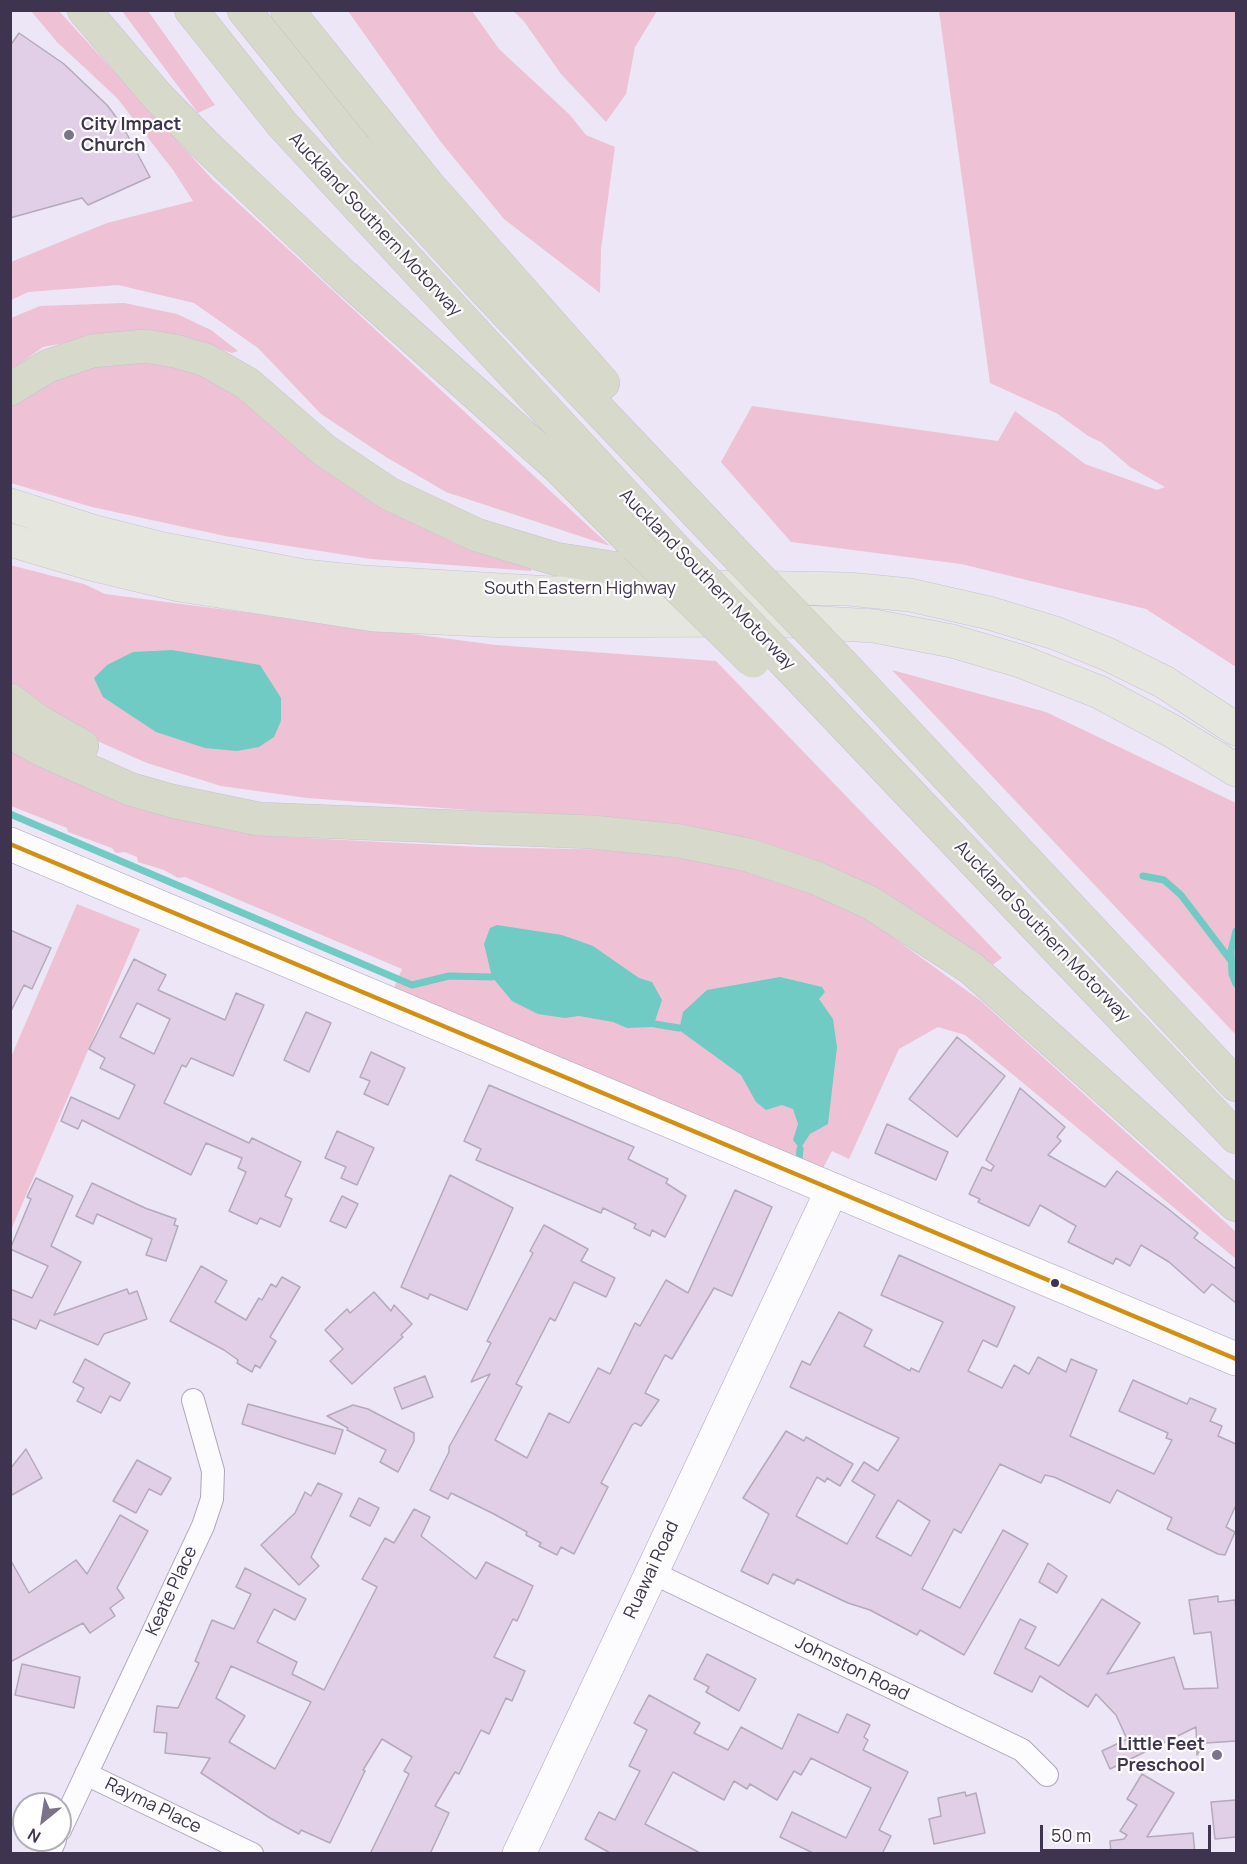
<!DOCTYPE html>
<html>
<head>
<meta charset="utf-8">
<style>
  body { margin:0 }
  #map { position:relative; width:1247px; height:1864px; overflow:hidden; background:#ece6f6; font-family:Manrope,sans-serif }
  canvas { display:block }
  .frame { position:absolute; inset:0; border:12px solid #3f344f; pointer-events:none }
  .north { position:absolute; left:12px; top:1792px; width:60px; height:60px; box-sizing:border-box; background:#fff; border:2px solid #b2aeb9; border-radius:50%; rotate:210deg; font-size:16px; font-weight:700; line-height:24px; text-align:center; color:#3f344f }
  .north::after { content:''; display:block; margin:auto; width:21px; height:27px; background:#7c7289; clip-path:polygon(50% 0,100% 100%,50% 72%,0 100%) }
  .scale { position:absolute; left:1040px; top:1825px; width:171px; height:27px; box-sizing:border-box; border:3px solid #3f344f; border-top:0; padding-left:8px; font-size:18px; line-height:21px; white-space:nowrap; color:#3f344f; -webkit-text-stroke:4px #fff; paint-order:stroke }
</style>
</head>
<body>
<div id="map">
<canvas width="1247" height="1864"></canvas>
<div class="frame"></div>
<div class="north">N</div>
<div class="scale">50 m</div>
</div>
<script>
const ctx = document.querySelector('canvas').getContext('2d');
ctx.lineJoin = 'round';
function paint(path, color) {
  ctx.fillStyle = color;
  ctx.fill(path, 'evenodd');
}
function poly(rows) {
  const path = new Path2D();
  for (const r of rows) {
    path.moveTo(r[0], r[1]);
    for (let i = 2; i < r.length; i += 2) path.lineTo(r[i], r[i + 1]);
  }
  return path;
}
function strokePath(path, color, width, dash) {
  ctx.strokeStyle = color;
  ctx.lineWidth = width;
  ctx.lineCap = dash ? 'butt' : 'round';
  ctx.setLineDash(dash || []);
  ctx.stroke(path);
}
function drawText(font, color, halo, rows, align = 'center') {
  ctx.font = font + ' Manrope,sans-serif';
  ctx.lineWidth = 4.5;
  ctx.setLineDash([]);
  ctx.textBaseline = 'middle';
  ctx.strokeStyle = halo;
  ctx.fillStyle = color;
  for (const [text, x, y, turn = 0] of rows) {
    ctx.save();
    ctx.translate(x, y);
    ctx.rotate((+turn || 0) * Math.PI / 180);
    ctx.textAlign = isNaN(turn) ? turn : align;
    if (halo) ctx.strokeText(text, 0, 0);
    ctx.fillText(text, 0, 0);
    ctx.restore();
  }
}
const green = poly([
  [31,11,59,11,213,180,610,546,446,492,386,457,321,414,258,348,194,303,118,285,28,292,11,300,11,262,107,223,193,201,173,170,117,98,57,42],
  [122,11,148,11,215,105,198,113],
  [348,11,472,11,499,49,570,115,586,135,615,147,601,249,600,293,504,219,440,141],
  [513,11,657,11,635,47,626,94,606,122,561,74,523,20],
  [939,11,1236,11,1236,667,1146,609,961,564,791,542,721,462,752,406,998,441,1015,411,1085,464,1157,490,1165,487,1130,467,1101,442,1088,436,1058,414,990,383],
  [124,303,177,314,211,330,238,351,232,353,195,340,118,333,43,347,11,370,11,318,40,306],
  [152,357,225,380,533,561,531,571,371,559,225,536,92,507,11,483,10,402,83,361],
  [10,565,84,584,105,594,496,645,716,661,1002,958,988,968,673,825,307,798,221,786,147,763,68,728,11,687],
  [892,670,1046,712,1236,803,1236,1035],
  [11,740,194,821,267,836,478,847,621,850,749,868,854,909,981,1001,1236,1232,1236,1259,965,1035,938,1027,899,1049,849,1159,832,1151,822,1170,393,990,402,969,185,877,178,878,164,870,138,862,137,857,125,852,116,853,112,848,68,832,67,828,11,806],
  [77,904,140,929,11,1230,11,1057]
]);
const water = poly([
  [172,650,260,665,281,698,281,721,274,737,259,747,237,751,205,748,156,732,103,697,94,678,107,665,133,652],
  [497,925,562,935,593,946,639,978,652,982,662,1000,653,1027,627,1028,613,1022,579,1016,565,1018,538,1014,512,1001,492,977,484,944,490,928],
  [780,977,822,987,825,992,819,999,833,1019,837,1047,828,1124,810,1134,800,1149,793,1140,798,1124,793,1109,782,1105,766,1110,756,1102,741,1075,679,1030,683,1012,707,990]
]);
const stream = poly([
  [10,814,412,985,449,976,492,977],
  [1143,876,1164,880,1181,895,1232,962],
  [1236,931,1231,951,1232,974,1236,984],
  [655,1024,679,1028],
  [799,1159,800,1149]
]);
const building = poly([
  [19,33,64,64,107,105,122,125,150,177,88,205,82,198,10,218,10,46,19,33],
  [10,930,51,948,32,989,24,985,10,1013,10,930],
  [134,959,166,975,158,990,225,1020,236,993,264,1005,233,1076,191,1058,186,1067,182,1065,164,1103,249,1143,252,1138,301,1162,285,1196,292,1199,280,1227,260,1218,257,1224,229,1211,246,1172,238,1168,242,1158,206,1143,191,1175,82,1120,78,1129,61,1121,71,1097,119,1119,135,1085,100,1068,105,1058,89,1049,134,959],
  [137,1003,170,1019,154,1054,120,1037,137,1003],
  [306,1012,331,1023,309,1072,284,1060,306,1012],
  [957,1037,1005,1076,957,1137,909,1099,957,1037],
  [371,1052,405,1068,388,1105,364,1094,370,1081,360,1077,371,1052],
  [489,1085,634,1147,628,1159,668,1179,666,1183,686,1196,665,1237,652,1230,650,1236,634,1228,636,1224,603,1208,601,1213,476,1160,481,1149,464,1141,489,1085],
  [1020,1088,1065,1127,1057,1137,1061,1141,1048,1155,1105,1187,1117,1171,1167,1208,1198,1233,1194,1238,1236,1269,1236,1303,1212,1284,1204,1293,1169,1262,1141,1245,1130,1266,1116,1258,1113,1264,1068,1242,1076,1226,1040,1205,1029,1226,978,1202,980,1199,969,1194,982,1167,991,1171,994,1166,986,1160,1020,1088],
  [887,1124,948,1152,936,1180,875,1153,887,1124],
  [337,1131,374,1148,357,1185,341,1178,346,1167,325,1158,337,1131],
  [450,1175,513,1208,467,1310,430,1294,428,1299,401,1287,450,1175],
  [36,1178,73,1196,51,1246,81,1262,54,1315,127,1289,129,1294,137,1291,147,1319,104,1334,98,1345,40,1320,36,1329,10,1318,10,1289,32,1298,48,1266,10,1249,31,1199,27,1197,36,1178],
  [92,1183,145,1208,176,1219,174,1225,178,1226,166,1261,146,1255,152,1239,97,1214,93,1224,76,1216,92,1183],
  [735,1190,772,1207,732,1296,714,1288,672,1359,665,1355,645,1393,659,1400,641,1426,635,1423,632,1425,601,1483,608,1487,574,1554,561,1547,557,1555,539,1546,541,1543,526,1535,527,1532,492,1513,451,1493,448,1499,430,1490,449,1452,449,1447,490,1374,471,1382,491,1343,487,1341,533,1253,530,1251,544,1225,588,1249,581,1261,615,1278,606,1297,574,1282,555,1321,550,1318,516,1384,522,1387,495,1440,527,1458,549,1413,569,1423,598,1368,610,1374,635,1323,640,1326,666,1280,688,1293,735,1190],
  [342,1196,358,1204,346,1228,330,1221,342,1196],
  [899,1255,1015,1307,997,1347,983,1340,968,1371,1002,1388,1014,1365,1029,1374,1038,1357,1066,1372,1071,1359,1097,1370,1070,1436,1154,1474,1172,1440,1166,1438,1168,1433,1119,1411,1133,1380,1187,1404,1190,1398,1216,1409,1210,1421,1222,1426,1218,1436,1236,1444,1236,1505,1226,1527,1235,1532,1225,1555,1218,1554,1167,1529,1172,1518,1117,1490,1110,1503,1054,1477,1045,1475,1041,1483,1000,1464,961,1533,954,1529,922,1589,960,1608,1003,1530,1028,1544,964,1655,920,1630,917,1635,870,1610,848,1603,797,1579,794,1584,773,1574,768,1584,741,1571,769,1514,743,1498,786,1431,804,1441,806,1437,853,1464,840,1486,827,1478,825,1482,817,1477,796,1516,847,1544,875,1495,852,1481,864,1462,878,1471,899,1438,790,1387,802,1361,810,1365,839,1312,872,1330,864,1346,910,1371,911,1368,919,1372,943,1322,881,1295,899,1255],
  [898,1500,930,1521,911,1556,876,1537,898,1500],
  [201,1266,227,1281,215,1302,246,1320,259,1298,262,1300,271,1284,276,1287,282,1277,300,1287,270,1337,276,1341,260,1368,255,1365,252,1372,237,1363,238,1360,224,1350,170,1321,201,1266],
  [374,1292,391,1311,394,1305,412,1324,401,1335,403,1337,352,1384,330,1361,343,1349,325,1330,347,1309,350,1313,374,1292],
  [85,1359,130,1383,120,1401,110,1396,101,1413,77,1401,84,1388,73,1382,85,1359],
  [425,1376,433,1397,402,1409,394,1388,425,1376],
  [248,1404,343,1430,335,1454,242,1424,248,1404],
  [353,1405,368,1409,414,1433,414,1441,398,1472,380,1462,386,1450,347,1430,348,1428,327,1416,353,1405],
  [26,1449,42,1478,10,1496,10,1469,26,1449],
  [137,1460,171,1478,161,1495,149,1489,136,1513,113,1501,137,1460],
  [318,1483,342,1494,311,1557,319,1566,299,1585,261,1545,295,1513,305,1492,311,1496,318,1483],
  [359,1498,379,1508,370,1526,350,1516,359,1498],
  [414,1509,430,1517,421,1536,476,1579,486,1562,533,1586,517,1621,513,1619,494,1657,525,1671,512,1701,506,1698,489,1734,481,1730,459,1774,455,1772,435,1806,449,1813,430,1854,370,1854,409,1774,404,1771,412,1757,382,1739,363,1770,365,1771,330,1843,301,1830,299,1834,270,1818,201,1773,210,1758,165,1753,167,1733,154,1732,157,1706,178,1708,199,1663,195,1661,212,1620,234,1629,251,1594,236,1587,245,1568,306,1599,295,1620,274,1609,257,1642,297,1662,292,1674,324,1690,377,1587,362,1579,385,1538,394,1543,414,1509],
  [231,1666,311,1702,275,1769,229,1742,245,1716,216,1698,231,1666],
  [120,1515,148,1531,117,1588,124,1598,110,1608,115,1616,90,1633,83,1623,10,1662,10,1559,29,1593,76,1560,87,1574,120,1515],
  [1048,1563,1067,1576,1057,1593,1039,1582,1048,1563],
  [1218,1596,1218,1602,1235,1600,1236,1609,1236,1741,1206,1743,1206,1740,1197,1755,1196,1727,1110,1769,1102,1751,1127,1739,1116,1715,1096,1694,1088,1707,1040,1676,1032,1692,994,1673,1020,1619,1036,1627,1025,1648,1059,1666,1102,1599,1140,1623,1107,1674,1174,1657,1184,1689,1218,1688,1211,1632,1194,1634,1189,1600,1218,1596],
  [707,1654,756,1679,739,1711,706,1692,709,1687,694,1679,707,1654],
  [22,1664,80,1677,74,1708,15,1695,22,1664],
  [649,1695,700,1723,694,1733,728,1750,741,1727,782,1749,798,1714,838,1733,847,1714,870,1725,864,1737,868,1740,863,1750,908,1772,879,1830,891,1836,882,1854,815,1854,780,1837,792,1812,846,1838,871,1788,811,1758,801,1775,794,1771,777,1800,750,1784,747,1789,734,1781,724,1800,673,1772,645,1824,702,1854,612,1854,585,1839,599,1812,615,1820,640,1771,629,1766,647,1730,634,1723,649,1695],
  [1142,1774,1174,1793,1147,1837,1193,1833,1195,1854,1111,1854,1110,1841,1124,1839,1127,1835,1120,1831,1137,1805,1127,1799,1142,1774],
  [965,1792,966,1796,976,1793,985,1833,934,1844,929,1819,941,1816,938,1798,965,1792],
  [1236,1800,1236,1837,1215,1839,1211,1802,1236,1800]
]);
const street = poly([
  [651,1572,1022,1750,1047,1775],
  [86,1774,252,1854],
  [60,1830,203,1526,212,1499,213,1471,193,1400],
  [49,1854,55,1840]
]);
const secondary = poly([
  [10,844,1236,1359],
  [519,1854,832,1190]
]);
const primary = poly([
  [10,505,92,531,163,549,304,576,363,582,552,593,733,587,848,589,910,595,989,613,1055,633,1107,654,1164,682,1236,729],
  [10,540,91,564,179,585,374,615,506,621,770,620,874,626,952,641,1020,661,1099,692,1172,731,1236,770]
]);
const highway = poly([
  [84,10,158,97,204,144,344,276,558,467,636,546],
  [191,10,282,124,673,547],
  [244,10,356,149,485,290,730,548],
  [287,10,428,185,603,383],
  [10,389,48,366,92,351,145,346,175,351,206,360,248,384,324,450,388,493,477,535,556,559,683,579],
  [784,661,1236,1137],
  [844,666,1236,1085],
  [10,700,38,721,82,746],
  [10,732,40,749,130,789,172,801,259,819,592,832,680,841,748,855,816,878,871,903,971,968,1236,1205]
]);
const highwayBridge = poly([
  [636,546,753,661],
  [673,547,784,661],
  [730,548,844,666]
]);
const bus1 = poly([
  [10,844,1236,1359]
]);
const markers = [
  [69,135,6,"#7c7289"],
  [1055,1283,5,"#3f344f"],
  [1217,1755,6,"#7c7289"]
];
const poiNames = [
  ["City Impact",81,125],
  ["Church",81,146],
  ["Little Feet",1205,1745,"right"],
  ["Preschool",1205,1766,"right"]
];
const streetNames = [
  ["Auckland Southern Motorway",375,225,47],
  ["Auckland Southern Motorway",707,580,46],
  ["South Eastern Highway",580,589],
  ["Auckland Southern Motorway",1042,932,46],
  ["Ruawai Road",652,1570,-65],
  ["Keate Place",172,1591,-65],
  ["Johnston Road",852,1669,26],
  ["Rayma Place",153,1806,26]
];
paint(green, '#eec2d4');
paint(water, '#6fcbc3');
strokePath(stream, '#6fcbc3', 7);
paint(building, '#e0cfe7');
strokePath(building, '#b5a9bb', 1.5);
strokePath(street, '#ada6b9', 24);
strokePath(secondary, '#ada6b9', 34);
strokePath(primary, '#c6c2ce', 34);
strokePath(highway, '#c6c2ce', 34);
strokePath(street, '#fcfbfe', 22);
strokePath(secondary, '#fcfbfe', 33);
strokePath(primary, '#e5e7df', 33);
strokePath(highway, '#d7d9cb', 33);
strokePath(highwayBridge, '#c6c2ce', 34, []);
strokePath(highwayBridge, '#d7d9cb', 33);
strokePath(bus1, '#d28f10', 4.5);
for (const [x, y, r, color] of markers) {
  const dot = new Path2D();
  dot.arc(x, y, r, 0, 2 * Math.PI);
  ctx.fillStyle = color;
  ctx.fill(dot);
  strokePath(dot, '#fff', 2);
}
drawText('bold 18px', '#3f344f', '#fff', poiNames, 'left');
drawText('18px', '#3f344f', '#fff', streetNames);
</script>
</body>
</html>
